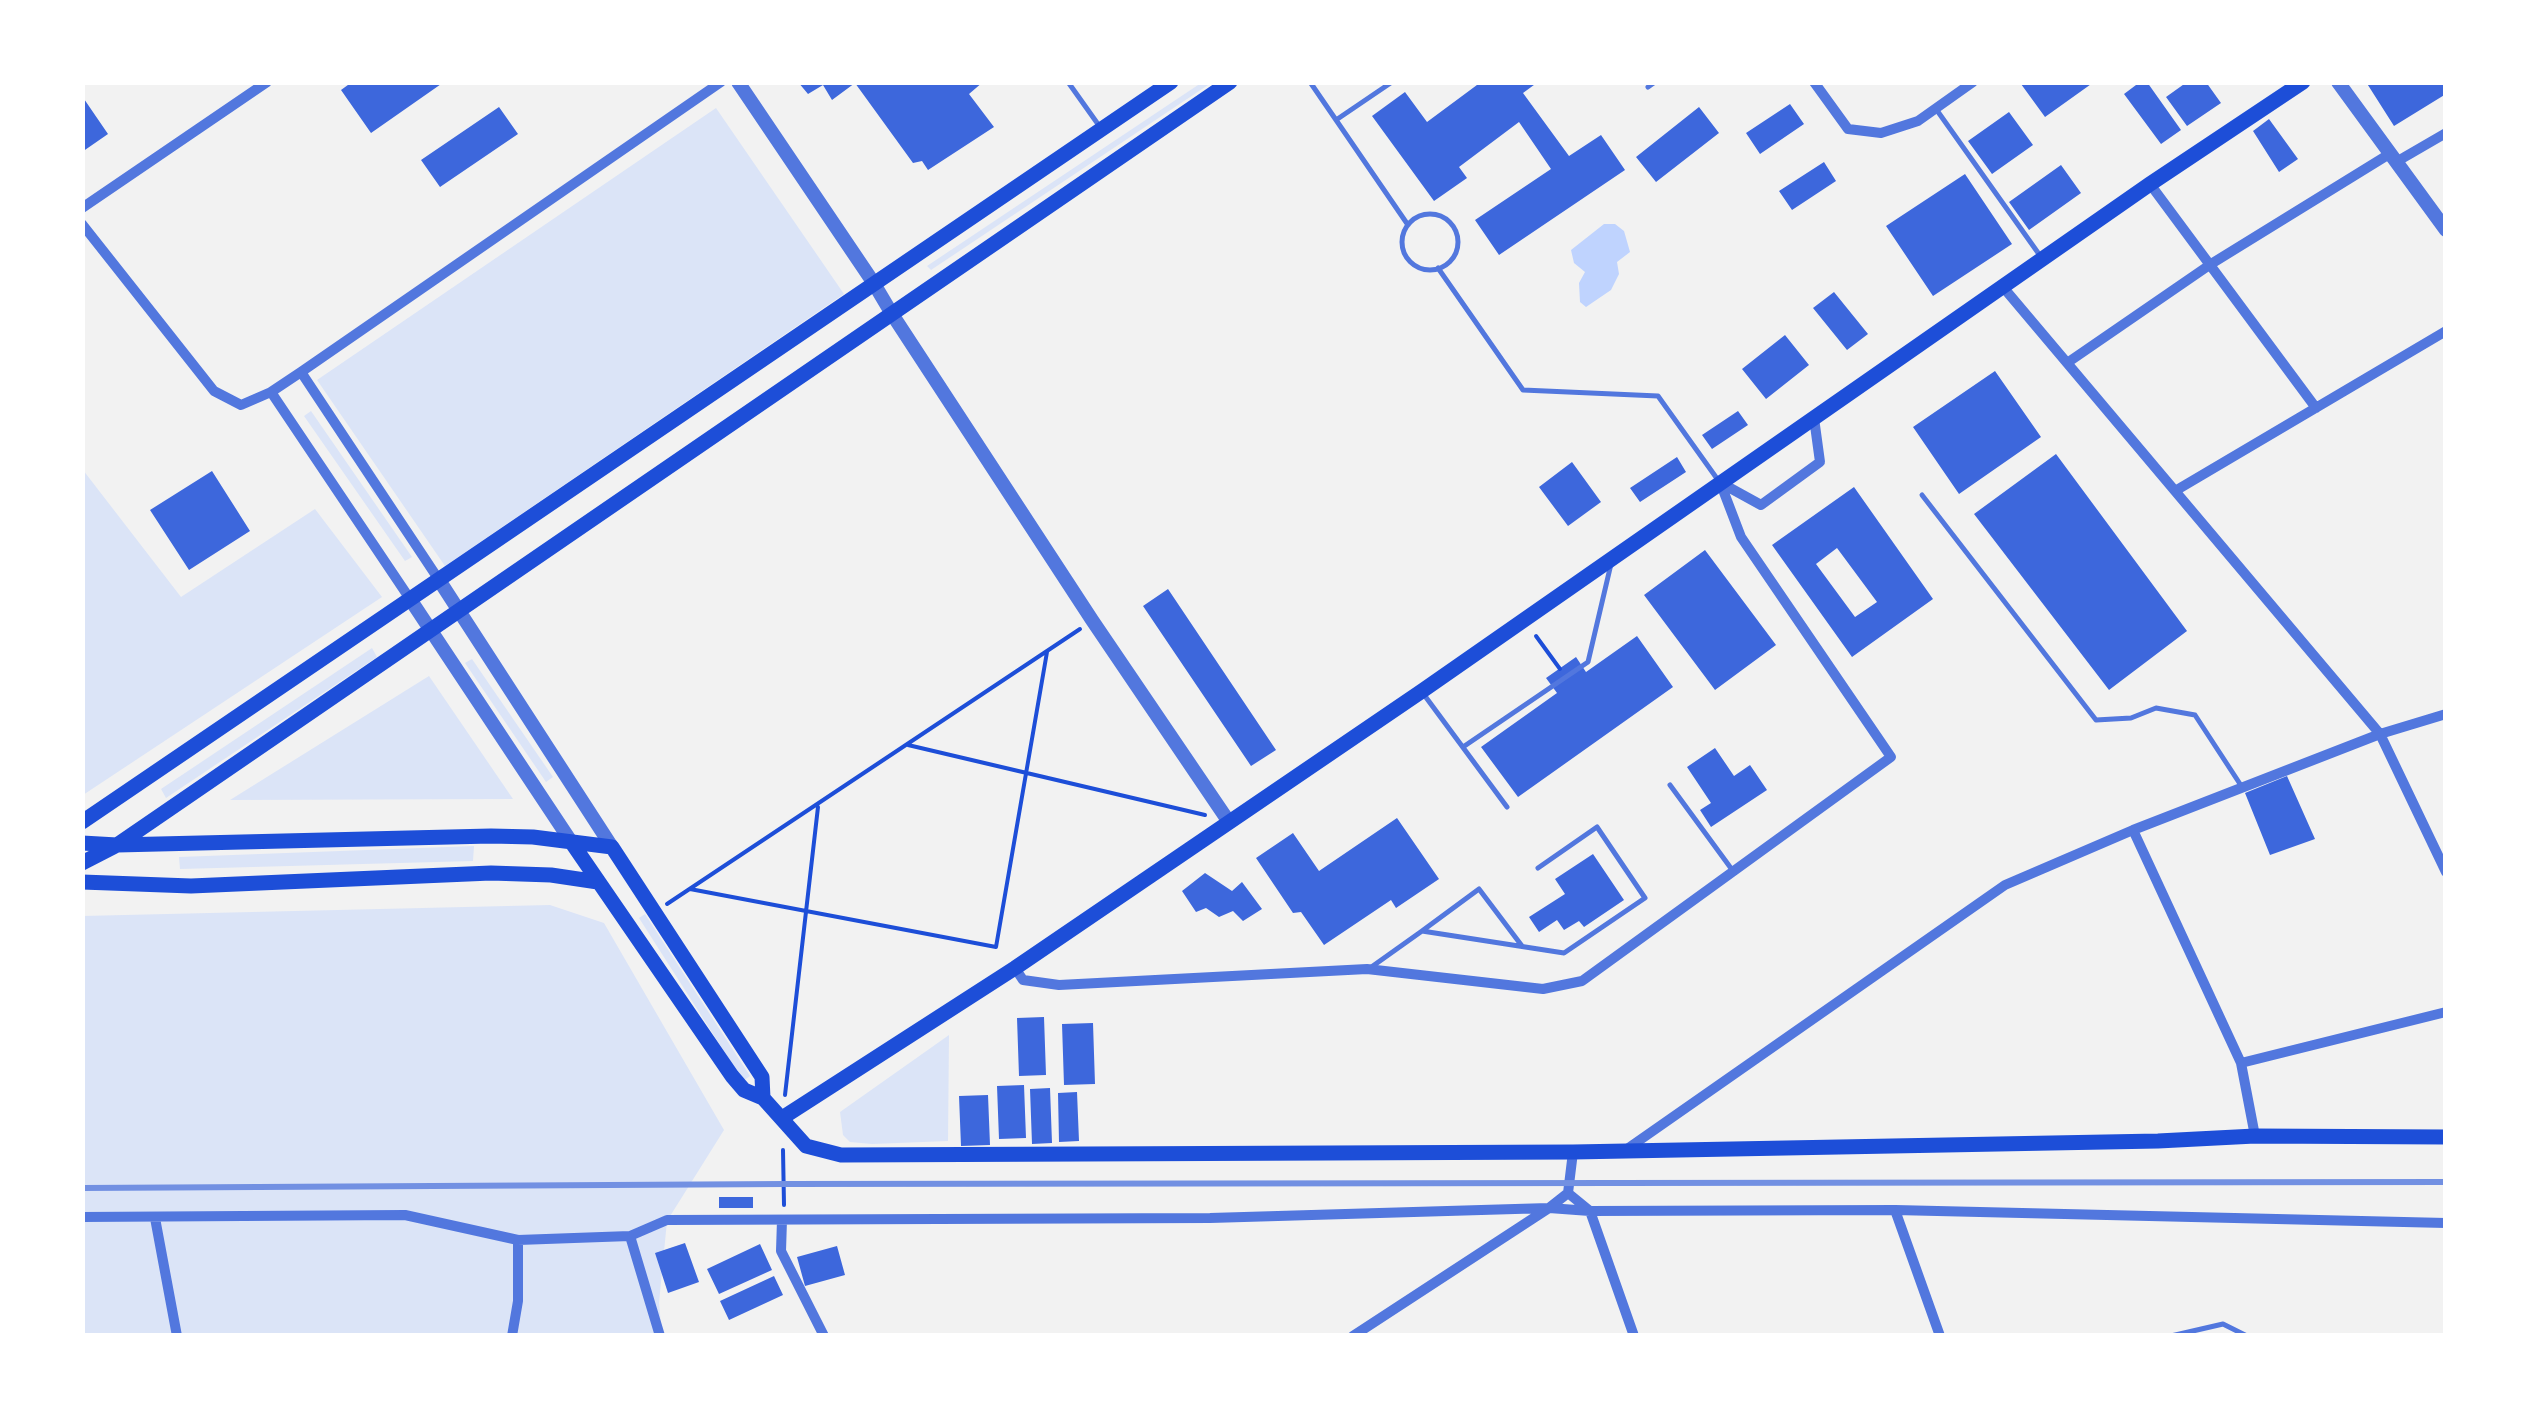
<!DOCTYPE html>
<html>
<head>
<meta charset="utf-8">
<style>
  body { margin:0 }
  #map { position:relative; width:2528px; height:1418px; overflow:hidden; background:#f2f2f2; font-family:"PT Sans",sans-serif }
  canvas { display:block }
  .frame { position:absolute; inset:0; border:85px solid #fff; pointer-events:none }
</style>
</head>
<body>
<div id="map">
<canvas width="2528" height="1418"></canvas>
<div class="frame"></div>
</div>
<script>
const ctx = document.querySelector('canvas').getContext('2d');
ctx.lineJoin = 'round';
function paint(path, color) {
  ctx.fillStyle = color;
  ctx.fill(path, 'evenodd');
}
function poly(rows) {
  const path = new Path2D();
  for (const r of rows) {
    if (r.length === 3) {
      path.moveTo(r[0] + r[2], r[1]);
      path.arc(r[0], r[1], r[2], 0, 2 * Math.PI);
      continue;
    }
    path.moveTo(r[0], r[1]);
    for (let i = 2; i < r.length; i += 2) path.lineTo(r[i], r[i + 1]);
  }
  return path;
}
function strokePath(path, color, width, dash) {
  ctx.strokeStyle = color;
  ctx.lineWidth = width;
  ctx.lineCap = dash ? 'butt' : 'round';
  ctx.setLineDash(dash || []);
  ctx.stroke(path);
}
const green = poly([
  [1201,83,1211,83,931,270,927,266],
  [716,108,844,294,445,566,317,380],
  [311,411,412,557,405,561,304,416],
  [83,470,181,597,315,509,382,597,83,795],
  [372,648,377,657,166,798,161,789],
  [472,659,553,777,546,782,465,663],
  [429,676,513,799,230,800],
  [474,846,473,861,180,869,179,857],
  [550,905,604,923,724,1130,667,1221,659,1303,662,1335,83,1335,82,916],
  [645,914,750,1076,743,1081,639,918],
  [949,1035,948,1141,872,1144,850,1142,843,1135,840,1112]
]);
const water = poly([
  [1604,224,1615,224,1624,231,1630,252,1617,262,1619,274,1611,290,1586,307,1580,302,1579,283,1585,272,1574,263,1571,250]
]);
const building = poly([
  [352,82,444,82,371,133,341,90],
  [798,82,983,82,969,94,994,127,928,170,922,161,913,163,855,83,832,100,823,85,808,94],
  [1481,82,1538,82,1523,93,1569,156,1601,135,1625,170,1499,255,1475,220,1551,169,1519,122,1459,167,1467,178,1434,201,1372,116,1405,92,1427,122],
  [2023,82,2094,82,2045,117,2021,84],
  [2140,82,2147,82,2181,130,2161,144,2124,94],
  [2187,82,2206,82,2221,103,2187,126,2166,97],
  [2366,82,2446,82,2446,94,2394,126],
  [82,96,108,134,82,152],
  [1790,104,1804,124,1760,154,1746,133],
  [499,107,518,134,440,187,421,160],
  [1699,107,1719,133,1656,182,1636,157],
  [2009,112,2033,145,1992,174,1968,141],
  [2269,119,2298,159,2279,172,2253,131],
  [1824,162,1836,181,1792,210,1779,191],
  [2061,165,2081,193,2029,230,2009,202],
  [1965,174,2012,244,1933,296,1886,226],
  [1834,292,1868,334,1847,350,1813,308],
  [1785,335,1809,365,1766,399,1742,369],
  [1995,371,2041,437,1959,494,1913,427],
  [1738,411,1748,425,1712,449,1702,435],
  [2056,454,2187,631,2109,690,1974,514],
  [1677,457,1686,472,1640,502,1630,488],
  [1572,462,1601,502,1568,526,1539,487],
  [212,471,250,531,189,570,150,510],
  [1854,487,1933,599,1852,657,1772,545],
  [1837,548,1877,602,1855,617,1816,564],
  [1705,550,1776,645,1715,690,1644,595],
  [1168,589,1276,750,1251,766,1143,606],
  [1637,636,1673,687,1518,797,1481,747,1557,693,1546,678,1576,657,1586,672],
  [1715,748,1734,776,1750,765,1767,790,1711,827,1700,810,1711,803,1687,767],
  [2287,776,2315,839,2270,855,2245,793],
  [1397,818,1439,879,1396,908,1391,900,1324,945,1301,912,1293,913,1256,858,1293,833,1319,871],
  [1593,854,1624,900,1584,927,1579,921,1564,930,1557,920,1539,932,1529,917,1565,894,1555,879],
  [1205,873,1232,891,1242,882,1262,909,1243,921,1233,911,1219,917,1206,908,1196,912,1182,891],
  [1044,1017,1046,1075,1019,1076,1017,1018],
  [1093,1023,1095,1084,1064,1085,1062,1024],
  [1024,1085,1026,1138,999,1139,997,1086],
  [1050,1088,1052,1143,1032,1144,1030,1089],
  [1077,1092,1079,1141,1059,1142,1058,1093],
  [988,1095,990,1145,961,1146,959,1096],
  [719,1197,753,1197,753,1208,719,1208],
  [685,1243,699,1282,668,1293,655,1253],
  [760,1244,772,1270,719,1294,707,1269],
  [837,1246,845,1275,805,1286,797,1257],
  [774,1276,783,1295,729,1320,720,1301]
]);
const path = poly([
  [1536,636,1560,669],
  [908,745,1205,815],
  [690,889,996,947,1047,652],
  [667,904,1080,629],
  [785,1095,818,807],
  [783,1150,784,1205]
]);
const service = poly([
  [1068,82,1100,127],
  [1310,82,1408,225],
  [1648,87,1655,82],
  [1936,109,2041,257],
  [1336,120,1392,82],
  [1430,242,28],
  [1438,268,1523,390,1658,396,1718,480],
  [1922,495,2096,720,2131,718,2156,708,2195,715,2242,787],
  [1422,692,1507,807],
  [1463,747,1588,662,1611,564],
  [1670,785,1733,871],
  [1422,931,1479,889,1522,946],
  [1370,968,1422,931,1564,953,1645,898,1597,827,1538,868],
  [2171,1336,2223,1324,2247,1336]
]);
const minor = poly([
  [1814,82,1848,129,1881,133,1918,121,1973,82],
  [2396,162,2446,133],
  [2150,184,2316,408],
  [82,208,267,82],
  [82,224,214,391,241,405,271,392,301,372,721,82],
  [2003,287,2380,734,2446,872],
  [2067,363,2211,264,2391,153],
  [301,372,439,580],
  [271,392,410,599],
  [1721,483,1761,505,1820,462,1814,418],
  [2175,491,2446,331],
  [2133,830,2241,1063,2255,1136],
  [1015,968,1023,980,1059,985,1367,969,1543,989,1582,981,1891,757,1741,537,1720,482],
  [2241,1063,2446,1012],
  [1627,1149,2005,885,2133,830,2380,734,2446,714],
  [1568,1193,1590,1211,1634,1336],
  [1895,1210,1940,1336],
  [82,1217,405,1215,518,1240,630,1236,667,1220,1210,1218,1549,1208,1590,1211,1895,1210,2446,1223],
  [155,1218,177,1336],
  [782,1220,781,1251,824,1336],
  [630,1236,660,1336],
  [512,1336,518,1301,518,1240],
  [1353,1336,1549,1208,1568,1193,1573,1152]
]);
const tertiary = poly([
  [738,82,873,282,892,314,1092,620,1229,822],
  [2338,82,2446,230],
  [439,580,612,847],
  [410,599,572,843]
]);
const secondary = poly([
  [82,822,1171,82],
  [82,843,117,845,491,836,533,837,612,847,762,1077,763,1098,744,1090,732,1076,572,843],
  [82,863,117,845,1230,82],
  [82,882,191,886,491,873,551,875,598,882],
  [763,1098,806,1146,841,1155,1573,1152,2158,1141,2255,1136,2446,1137],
  [782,1118,1015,968,1422,691,2150,184,2303,82]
]);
const rail = poly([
  [82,1188,785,1184,2446,1182]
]);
paint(green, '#dbe4f7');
paint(water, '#bfd3fe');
paint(building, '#3d67dc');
strokePath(path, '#1d4ed8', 4);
strokePath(service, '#5277de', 5);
strokePath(minor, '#5277de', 10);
strokePath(tertiary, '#5277de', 14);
strokePath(secondary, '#1d4ed8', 15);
strokePath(rail, '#7290e2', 6);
</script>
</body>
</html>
